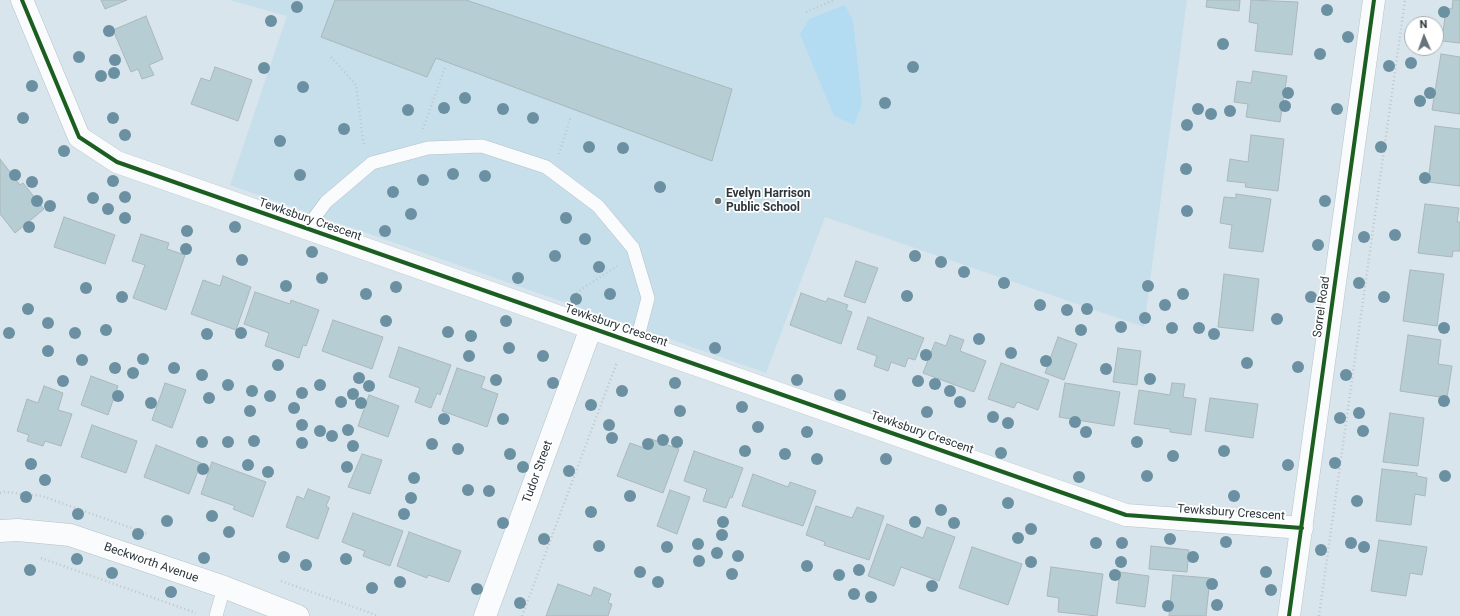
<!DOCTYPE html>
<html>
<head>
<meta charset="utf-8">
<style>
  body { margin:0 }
  #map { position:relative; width:1460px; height:616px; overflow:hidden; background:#d8e5ed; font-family:Roboto,sans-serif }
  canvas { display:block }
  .north { position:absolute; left:1404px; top:16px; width:40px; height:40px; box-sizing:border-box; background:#fff; border:1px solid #abafb1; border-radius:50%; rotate:358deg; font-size:11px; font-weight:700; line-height:16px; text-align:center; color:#2c363b }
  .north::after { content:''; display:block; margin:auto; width:14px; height:18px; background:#687379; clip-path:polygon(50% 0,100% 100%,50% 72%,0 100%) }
</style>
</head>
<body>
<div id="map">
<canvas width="1460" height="616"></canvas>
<div class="north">N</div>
</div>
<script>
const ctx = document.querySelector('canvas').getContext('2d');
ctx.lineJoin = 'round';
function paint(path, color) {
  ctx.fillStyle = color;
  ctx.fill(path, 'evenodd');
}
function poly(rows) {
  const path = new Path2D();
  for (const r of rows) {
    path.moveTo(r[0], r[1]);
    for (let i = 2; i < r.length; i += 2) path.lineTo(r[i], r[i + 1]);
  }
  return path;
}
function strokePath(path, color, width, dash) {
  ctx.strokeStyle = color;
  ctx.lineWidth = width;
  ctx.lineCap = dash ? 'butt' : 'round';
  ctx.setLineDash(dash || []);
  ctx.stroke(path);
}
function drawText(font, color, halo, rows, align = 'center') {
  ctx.font = font + ' Roboto,sans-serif';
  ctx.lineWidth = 3.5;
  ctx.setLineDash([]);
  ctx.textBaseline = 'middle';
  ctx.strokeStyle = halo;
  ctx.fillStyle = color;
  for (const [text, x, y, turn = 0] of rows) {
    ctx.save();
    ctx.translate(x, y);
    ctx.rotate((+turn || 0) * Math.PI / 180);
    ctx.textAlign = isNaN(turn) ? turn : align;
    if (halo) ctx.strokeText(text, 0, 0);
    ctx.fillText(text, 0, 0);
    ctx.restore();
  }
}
const built = poly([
  [229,0,1187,0,1144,327,825,217,766,373,230,185,287,16]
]);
const green = poly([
  [845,5,853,21,862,104,854,125,834,116,800,34,809,19]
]);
const building = poly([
  [101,0,127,0,105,9,101,0],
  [335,0,466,0,732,89,712,161,436,58,427,77,321,37,335,0],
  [1207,0,1240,0,1239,11,1206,7,1207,0],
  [1251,0,1298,2,1292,55,1255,51,1258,24,1249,22,1251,0],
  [1453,0,1460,0,1460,43,1442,41,1446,8,1452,9,1453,0],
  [146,16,163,59,149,65,154,75,142,79,138,69,131,72,113,30,146,16],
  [1441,54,1460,57,1460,114,1432,110,1441,54],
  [215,67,252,80,238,121,191,104,201,78,210,81,215,67],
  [1253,71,1287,76,1280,122,1246,117,1248,104,1234,102,1237,81,1251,83,1253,71],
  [1435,126,1460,129,1460,186,1428,182,1435,126],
  [1251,135,1284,139,1278,191,1245,187,1246,183,1227,181,1230,159,1248,162,1251,135],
  [0,159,20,185,23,183,44,209,15,233,0,214,0,159],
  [1236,194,1271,199,1263,252,1229,248,1232,225,1220,223,1224,197,1236,198,1236,194],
  [1425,204,1459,208,1457,222,1460,222,1460,251,1453,251,1452,257,1418,253,1425,204],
  [64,217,115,235,105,264,54,247,64,217],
  [141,234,169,243,167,249,185,255,166,310,133,298,145,265,132,261,141,234],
  [856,261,878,268,865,303,844,296,856,261],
  [1410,270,1444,274,1437,326,1403,321,1410,270],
  [1224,274,1259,279,1253,331,1218,327,1224,274],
  [223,276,251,287,236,330,191,314,203,280,220,286,223,276],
  [255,292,290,304,291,300,319,310,306,346,303,345,299,358,265,346,269,333,244,324,255,292],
  [801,293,826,302,828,298,848,305,846,310,852,312,841,344,790,325,801,293],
  [868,317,924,338,915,360,908,358,905,367,891,362,888,371,874,366,877,356,857,349,868,317],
  [333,320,383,337,372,369,322,351,333,320],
  [950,335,964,340,960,351,986,361,974,392,923,373,935,342,946,346,950,335],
  [1408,335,1441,340,1438,364,1452,366,1447,398,1400,391,1408,335],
  [1058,337,1077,344,1064,380,1045,373,1058,337],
  [399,347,451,365,440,395,437,393,431,408,415,402,420,388,389,377,399,347],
  [1118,348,1141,351,1137,385,1113,382,1118,348],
  [1001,363,1049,380,1038,410,1017,402,1014,408,988,399,1001,363],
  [457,368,485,377,481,388,498,394,487,427,442,411,457,368],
  [91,376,118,386,108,415,81,405,91,376],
  [165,383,186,390,172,428,152,420,165,383],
  [1065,383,1120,392,1114,426,1059,417,1065,383],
  [1172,383,1185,384,1183,397,1196,399,1191,435,1170,432,1170,429,1134,424,1139,390,1170,395,1172,383],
  [44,386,63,393,58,410,72,414,61,446,45,441,43,446,27,441,29,435,17,431,27,399,38,403,44,386],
  [369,395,399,406,388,437,358,426,369,395],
  [1210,398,1258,404,1253,438,1205,431,1210,398],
  [1390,413,1424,418,1418,466,1383,462,1390,413],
  [92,425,137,441,126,473,81,457,92,425],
  [651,439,679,449,663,493,617,476,630,443,647,449,651,439],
  [156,445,201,463,189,494,144,477,156,445],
  [694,451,743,468,732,498,730,497,726,508,703,501,707,489,684,481,694,451],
  [362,454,382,460,370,494,348,487,362,454],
  [212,462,266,482,253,517,233,509,235,506,201,494,212,462],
  [1382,469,1417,473,1417,476,1427,478,1425,496,1415,494,1411,525,1376,521,1382,469],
  [753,474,788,487,790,482,816,491,803,526,742,506,753,474],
  [308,489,330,497,326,506,329,508,318,539,286,527,297,496,304,499,308,489],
  [670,490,690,497,677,534,657,526,670,490],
  [816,506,852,518,857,507,884,516,869,560,824,545,825,542,806,535,816,506],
  [353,513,403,531,390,566,363,556,365,551,342,542,353,513],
  [887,524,923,538,927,527,955,537,939,581,901,567,894,586,868,576,887,524],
  [409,532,461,551,449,582,428,575,427,578,397,566,409,532],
  [1379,540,1427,547,1422,575,1410,573,1406,596,1371,591,1379,540],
  [1151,546,1189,550,1187,572,1149,569,1151,546],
  [972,547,1022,564,1008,605,959,588,972,547],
  [1051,567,1103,574,1097,616,1058,612,1059,598,1047,596,1051,567],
  [1120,572,1149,576,1145,607,1116,603,1120,572],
  [1173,575,1210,578,1206,616,1169,616,1173,575],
  [558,584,591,596,594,587,611,594,608,603,612,604,608,616,546,616,558,584]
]);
const path = poly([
  [806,12,834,0],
  [331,57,356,85,363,140,365,146],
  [423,129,445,67],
  [559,154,571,116],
  [573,295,617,266],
  [0,493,4,492,42,496,148,534],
  [41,558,196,613],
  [281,581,379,616],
  [522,616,617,362],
  [1319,616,1405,0]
]);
const service = poly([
  [306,229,326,202,372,163,428,148,482,146,546,167,598,206,633,248,648,298,636,344],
  [216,616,224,587]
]);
const minor = poly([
  [22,0,79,137,117,162,1126,515,1302,528],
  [485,616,591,328]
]);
const tertiary = poly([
  [0,531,18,530,70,535,224,587,298,616],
  [1289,616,1374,0]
]);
const cycleway = poly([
  [22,0,79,137,117,162,1126,515,1302,528],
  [1289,616,1374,0]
]);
const trees = [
  [297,7],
  [1327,10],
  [1444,12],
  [271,21],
  [109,31],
  [1348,37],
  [1223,44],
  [1320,54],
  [79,57],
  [115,60],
  [1411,63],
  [1389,66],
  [913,67],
  [264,68],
  [114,73],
  [101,76],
  [32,86],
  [303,87],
  [1288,93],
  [1430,93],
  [465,98],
  [1420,101],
  [885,103],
  [1285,106],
  [444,108],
  [503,109],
  [1198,109],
  [1337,109],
  [408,110],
  [1230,111],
  [1211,114],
  [23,118],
  [113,118],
  [533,118],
  [1187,125],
  [344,129],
  [125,135],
  [280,141],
  [589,147],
  [1381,147],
  [623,148],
  [64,151],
  [1186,169],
  [453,174],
  [15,175],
  [300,175],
  [485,176],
  [1425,178],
  [423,180],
  [113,181],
  [32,182],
  [660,187],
  [393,192],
  [125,197],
  [93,198],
  [37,201],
  [1325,201],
  [50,206],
  [108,209],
  [1187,211],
  [411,214],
  [125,218],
  [566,218],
  [29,227],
  [235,227],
  [187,231],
  [385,231],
  [1395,235],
  [1364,237],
  [585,239],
  [1318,245],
  [186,249],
  [312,252],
  [555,256],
  [915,256],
  [242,260],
  [941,262],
  [599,267],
  [964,272],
  [322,278],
  [518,278],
  [1004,283],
  [1359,283],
  [286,286],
  [1148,286],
  [396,287],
  [86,288],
  [366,294],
  [610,294],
  [1183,294],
  [907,296],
  [122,297],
  [1311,297],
  [1384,297],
  [576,299],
  [1040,305],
  [1165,305],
  [28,309],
  [1087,309],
  [1067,310],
  [1145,318],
  [1277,319],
  [386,321],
  [506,321],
  [48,323],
  [1121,327],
  [1172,328],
  [1199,328],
  [1444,328],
  [106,330],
  [1081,330],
  [448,332],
  [9,333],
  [75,333],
  [241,333],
  [207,334],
  [1214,334],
  [471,336],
  [979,339],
  [509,348],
  [715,348],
  [48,351],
  [1011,353],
  [926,355],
  [469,356],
  [543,356],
  [143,359],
  [82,360],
  [1046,361],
  [1247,363],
  [278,365],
  [1298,367],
  [115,368],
  [174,368],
  [1106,369],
  [133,373],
  [202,375],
  [1346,375],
  [359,378],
  [1150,379],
  [496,380],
  [797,380],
  [63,381],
  [918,381],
  [553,383],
  [675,383],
  [935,384],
  [228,385],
  [320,385],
  [369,386],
  [252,391],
  [622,391],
  [950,391],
  [302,393],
  [353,394],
  [840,395],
  [118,396],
  [270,396],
  [209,398],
  [1444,401],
  [341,402],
  [960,402],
  [151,403],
  [361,403],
  [591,405],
  [742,407],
  [294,408],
  [250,411],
  [680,411],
  [927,412],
  [1359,413],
  [993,417],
  [1340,418],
  [444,419],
  [503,419],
  [1075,422],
  [1008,423],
  [302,425],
  [609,425],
  [758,427],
  [348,430],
  [320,431],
  [1363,431],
  [807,432],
  [1086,432],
  [332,436],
  [612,438],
  [663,440],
  [254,441],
  [202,442],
  [228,442],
  [677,442],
  [1137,442],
  [302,443],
  [432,444],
  [648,444],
  [353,446],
  [458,449],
  [745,451],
  [1224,451],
  [1001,453],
  [510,454],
  [785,454],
  [1173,456],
  [817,459],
  [886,459],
  [1335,463],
  [31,464],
  [248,465],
  [1288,465],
  [347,467],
  [523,467],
  [203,469],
  [569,471],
  [268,472],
  [1147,476],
  [1445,476],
  [1079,477],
  [414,478],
  [45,480],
  [468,490],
  [489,491],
  [630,496],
  [1234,496],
  [26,497],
  [411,498],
  [1357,501],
  [1008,503],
  [941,510],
  [591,512],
  [78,514],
  [404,514],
  [212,516],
  [167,521],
  [723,522],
  [915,522],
  [503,523],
  [954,523],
  [1031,529],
  [229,532],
  [138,534],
  [722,535],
  [1018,538],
  [544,539],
  [1170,539],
  [1226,542],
  [1096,543],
  [1122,543],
  [1351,543],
  [698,544],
  [599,546],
  [667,547],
  [1364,547],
  [1321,550],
  [717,553],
  [738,556],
  [284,557],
  [1193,557],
  [204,558],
  [77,559],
  [346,559],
  [699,561],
  [1031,562],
  [1121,562],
  [306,565],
  [807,566],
  [30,570],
  [859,570],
  [640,572],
  [1266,572],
  [112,573],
  [732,574],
  [839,575],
  [1115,575],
  [400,582],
  [658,582],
  [1212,584],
  [932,586],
  [372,588],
  [477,589],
  [1271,590],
  [171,592],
  [854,594],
  [871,597],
  [520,603],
  [1217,605],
  [1168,606]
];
const markers = [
  [718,201,4,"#687379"]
];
const poiNames = [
  ["Evelyn Harrison",726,194],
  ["Public School",726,208]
];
const streetNames = [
  ["Tewksbury Crescent",310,220,19],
  ["Sorrel Road",1322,307,-82],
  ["Tewksbury Crescent",616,326,19],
  ["Tewksbury Crescent",922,433,19],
  ["Tudor Street",538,472,-70],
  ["Tewksbury Crescent",1231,513,4],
  ["Beckworth Avenue",151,563,19]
];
paint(built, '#c7dfeb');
paint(green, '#b3dcf2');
paint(building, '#b6cdd3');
strokePath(building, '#abb7ba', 1);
strokePath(service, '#b7c2c7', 14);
strokePath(minor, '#b7c2c7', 23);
strokePath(tertiary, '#b7c2c7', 23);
strokePath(path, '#c1c6c8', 2.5, [1, 3]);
strokePath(service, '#f9fbfc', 13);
strokePath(minor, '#f9fbfc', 22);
strokePath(tertiary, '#f9fbfc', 22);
strokePath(cycleway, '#1b5e20', 4);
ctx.fillStyle = '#6b90a1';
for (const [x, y] of trees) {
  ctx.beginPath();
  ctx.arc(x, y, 6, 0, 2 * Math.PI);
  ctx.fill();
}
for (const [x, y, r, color] of markers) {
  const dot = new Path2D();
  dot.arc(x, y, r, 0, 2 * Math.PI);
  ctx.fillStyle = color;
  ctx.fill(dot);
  strokePath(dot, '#fff', 1.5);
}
drawText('bold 12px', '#2c363b', '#fff', poiNames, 'left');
drawText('12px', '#2c363b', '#fff', streetNames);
</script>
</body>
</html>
